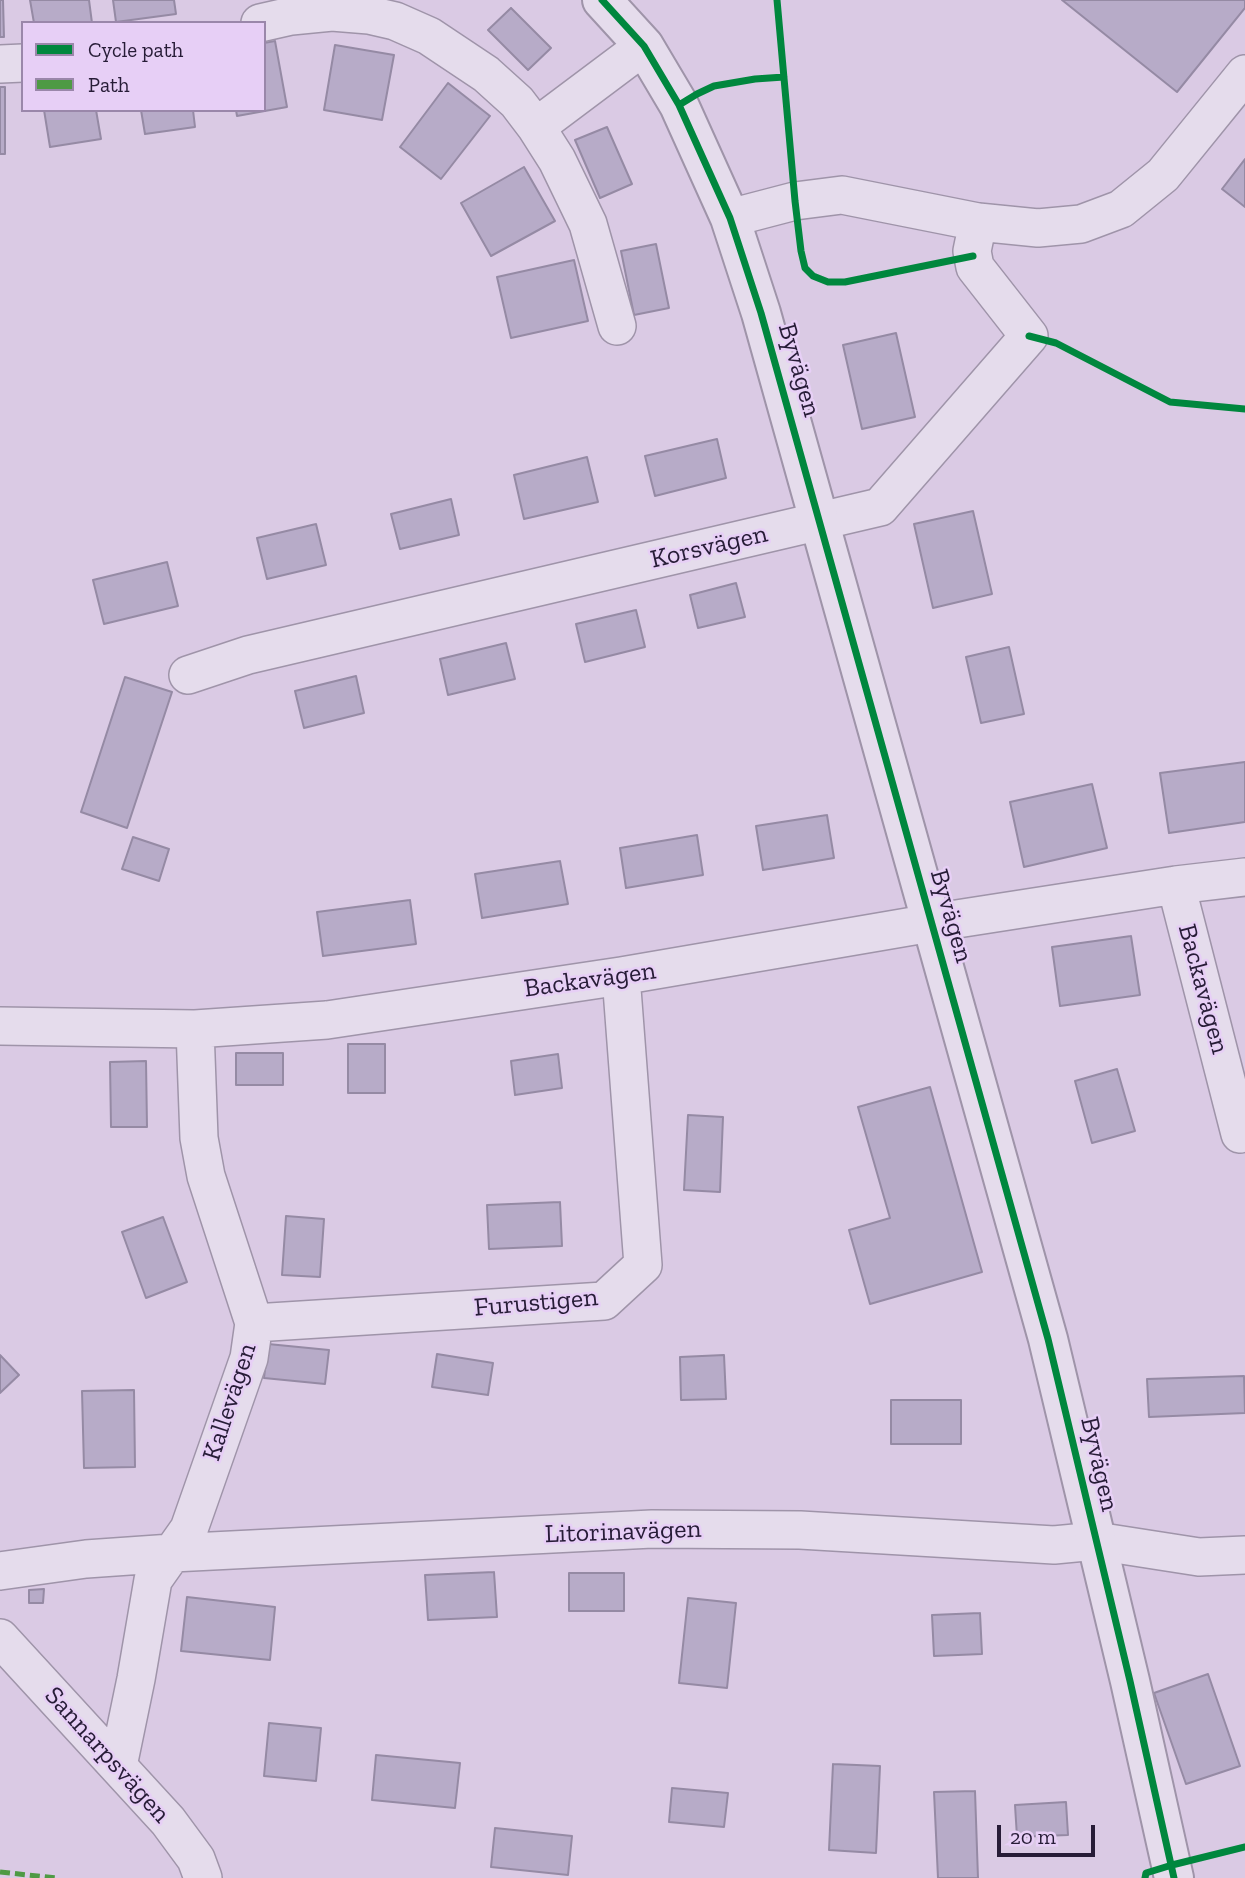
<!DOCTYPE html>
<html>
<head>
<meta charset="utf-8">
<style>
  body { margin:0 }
  #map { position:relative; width:1245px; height:1878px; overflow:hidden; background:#dacae4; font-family:"Zilla Slab",serif }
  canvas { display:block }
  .legend { position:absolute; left:21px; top:21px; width:245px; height:91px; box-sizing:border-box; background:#e7cff6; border:2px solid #9a87aa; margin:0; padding:9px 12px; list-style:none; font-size:21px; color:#271c37 }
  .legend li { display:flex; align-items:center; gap:14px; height:35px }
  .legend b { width:35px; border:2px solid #9a87aa }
  .scale { position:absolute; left:997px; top:1825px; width:98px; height:32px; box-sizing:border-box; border:4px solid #271c37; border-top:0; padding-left:9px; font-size:21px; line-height:24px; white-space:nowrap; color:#271c37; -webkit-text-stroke:5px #e7cff6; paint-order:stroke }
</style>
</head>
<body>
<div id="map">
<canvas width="1245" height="1878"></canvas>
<ul class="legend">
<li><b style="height:9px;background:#00873e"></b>Cycle path</li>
<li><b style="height:9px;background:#4e9a44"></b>Path</li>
</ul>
<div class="scale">20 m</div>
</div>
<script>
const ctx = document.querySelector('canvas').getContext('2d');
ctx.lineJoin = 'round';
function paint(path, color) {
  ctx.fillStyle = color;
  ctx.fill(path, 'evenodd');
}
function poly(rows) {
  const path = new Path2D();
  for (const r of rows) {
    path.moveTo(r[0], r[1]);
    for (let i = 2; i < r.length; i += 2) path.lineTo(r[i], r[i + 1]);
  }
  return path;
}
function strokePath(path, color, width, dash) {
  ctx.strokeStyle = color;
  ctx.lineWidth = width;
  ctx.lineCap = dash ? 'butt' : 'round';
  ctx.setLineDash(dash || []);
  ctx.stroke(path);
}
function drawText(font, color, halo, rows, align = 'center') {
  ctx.font = font + ' "Zilla Slab",serif';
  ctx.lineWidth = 5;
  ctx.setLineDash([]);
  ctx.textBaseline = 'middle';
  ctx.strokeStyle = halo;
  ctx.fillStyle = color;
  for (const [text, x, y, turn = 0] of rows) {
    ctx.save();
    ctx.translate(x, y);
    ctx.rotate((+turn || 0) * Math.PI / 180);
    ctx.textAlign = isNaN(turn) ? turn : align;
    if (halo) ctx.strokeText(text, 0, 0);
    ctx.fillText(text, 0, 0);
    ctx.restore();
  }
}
const building = poly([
  [0,0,3,0,4,37,0,37,0,0],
  [30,0,89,0,92,23,34,23,30,0],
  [113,0,174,0,176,14,116,22,113,0],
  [1062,0,1245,0,1245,8,1177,92,1062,0],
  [511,8,551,48,528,70,488,30,511,8],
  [275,41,287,107,237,116,236,110,264,110,264,43,275,41],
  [335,45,394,55,382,120,324,110,335,45],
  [448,83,490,116,441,179,400,147,448,83],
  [0,87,5,87,5,154,0,154,0,87],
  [44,110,96,110,101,139,50,147,44,110],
  [141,110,193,110,195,127,145,134,141,110],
  [607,127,632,184,600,198,575,140,607,127],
  [1245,159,1245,207,1222,189,1245,159],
  [524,167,555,221,491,256,461,203,524,167],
  [656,244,669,308,634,315,621,251,656,244],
  [574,260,588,321,511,338,497,277,574,260],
  [896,333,915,417,862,429,843,345,896,333],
  [717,439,726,478,655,496,645,456,717,439],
  [587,457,598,502,524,519,514,475,587,457],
  [451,499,459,535,400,549,391,514,451,499],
  [973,511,992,594,933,608,914,524,973,511],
  [316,524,326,565,267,579,257,538,316,524],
  [167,562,178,606,104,624,93,580,167,562],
  [736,583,745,617,698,628,690,595,736,583],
  [636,610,645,647,585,662,576,624,636,610],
  [506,643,515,679,448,695,440,659,506,643],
  [1009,647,1024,714,981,723,966,657,1009,647],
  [356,676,364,713,304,728,295,691,356,676],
  [125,677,172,692,127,828,81,812,125,677],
  [1245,762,1245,822,1169,833,1160,773,1245,762],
  [1092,784,1107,848,1024,867,1010,802,1092,784],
  [827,815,834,858,763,870,756,826,827,815],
  [697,835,703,875,626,888,620,848,697,835],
  [133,837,169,849,159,881,122,869,133,837],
  [560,861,568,904,482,918,475,874,560,861],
  [410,900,416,944,323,956,317,912,410,900],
  [1131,936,1140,995,1060,1006,1052,947,1131,936],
  [348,1044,385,1044,385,1093,348,1093,348,1044],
  [236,1053,283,1053,283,1085,236,1085,236,1053],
  [558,1054,562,1088,515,1095,511,1061,558,1054],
  [146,1061,147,1127,111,1127,110,1062,146,1061],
  [1117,1069,1135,1131,1092,1143,1075,1081,1117,1069],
  [930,1087,982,1272,870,1304,849,1230,890,1218,858,1107,930,1087],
  [688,1115,723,1117,720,1192,684,1190,688,1115],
  [560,1202,562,1246,489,1249,487,1205,560,1202],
  [286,1216,324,1219,320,1277,282,1275,286,1216],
  [163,1217,187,1282,146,1298,122,1232,163,1217],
  [268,1344,329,1350,325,1384,264,1378,268,1344],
  [437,1354,493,1363,488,1395,432,1387,437,1354],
  [0,1355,19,1375,0,1393,0,1355],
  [724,1355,726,1399,681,1400,680,1357,724,1355],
  [1244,1376,1245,1413,1149,1417,1147,1379,1244,1376],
  [134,1390,135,1467,84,1468,82,1391,134,1390],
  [891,1400,961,1400,961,1444,891,1444,891,1400],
  [494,1572,497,1617,428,1620,425,1575,494,1572],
  [569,1573,624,1573,624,1611,569,1611,569,1573],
  [44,1589,43,1603,29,1603,29,1590,44,1589],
  [187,1597,275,1607,270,1660,181,1651,187,1597],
  [688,1598,736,1603,727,1688,679,1683,688,1598],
  [980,1613,982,1654,934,1656,932,1615,980,1613],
  [1208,1674,1240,1766,1186,1784,1154,1693,1208,1674],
  [269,1723,321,1728,316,1781,264,1776,269,1723],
  [376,1755,460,1763,455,1808,372,1800,376,1755],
  [833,1764,880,1766,876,1853,829,1850,833,1764],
  [672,1788,728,1793,724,1827,669,1822,672,1788],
  [975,1791,978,1878,938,1878,934,1792,975,1791],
  [1066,1802,1068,1835,1017,1837,1015,1805,1066,1802],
  [495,1828,572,1836,568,1875,491,1867,495,1828]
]);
const minor = poly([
  [260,23,291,16,332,12,369,15,395,21,429,36,486,74,517,102,536,127,557,160,588,224,617,326],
  [0,64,23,63],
  [536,127,644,46],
  [730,218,795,201,842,195,978,222,1038,228,1081,224,1121,209,1163,175,1245,74],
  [188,675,248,655,880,507,1029,336,975,267,972,251,978,222],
  [1176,885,1240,1134],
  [0,1026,195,1029,327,1020,621,976,931,923,1176,885,1245,877],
  [254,1323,604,1301,643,1265,621,976],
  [0,1571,86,1559,172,1553,652,1529,800,1530,1054,1545,1096,1541,1199,1557,1245,1555],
  [0,1638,168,1821,196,1859,203,1878],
  [118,1766,136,1679,153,1580,189,1529,249,1358,254,1323,206,1176,199,1138,195,1029]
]);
const tertiary = poly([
  [602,0,644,46,679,105,730,218,761,313,1048,1339,1130,1681,1174,1878]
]);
const quiet = poly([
  [0,1872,56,1878]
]);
const cycleway = poly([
  [602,0,644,46,679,105,730,218,761,313,1048,1339,1130,1681,1174,1878],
  [777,0,795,201,801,251,805,268,813,276,828,282,845,282,973,256],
  [679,105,697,94,714,86,755,79,784,77],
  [1029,336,1056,343,1170,402,1245,409],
  [1145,1878,1146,1873,1172,1865,1245,1847]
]);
const streetNames = [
  ["Byvägen",799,370,74],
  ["Korsvägen",709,547,-13],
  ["Byvägen",951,916,74],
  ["Backavägen",590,980,-8],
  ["Backavägen",1203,989,75],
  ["Furustigen",536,1303,-5],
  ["Kallevägen",230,1402,-72],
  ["Byvägen",1099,1464,77],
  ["Litorinavägen",623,1532,-2],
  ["Sannarpsvägen",107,1755,48]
];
paint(building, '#b7abc8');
strokePath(building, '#958aa4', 2);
strokePath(minor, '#9f94a9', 40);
strokePath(tertiary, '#9f94a9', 42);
strokePath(minor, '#e5dcec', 37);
strokePath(tertiary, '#e5dcec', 38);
strokePath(quiet, '#4e9a44', 5, [10, 5]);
strokePath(cycleway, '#00873e', 7);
drawText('26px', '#271c37', '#e7cff6', streetNames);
</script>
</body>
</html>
